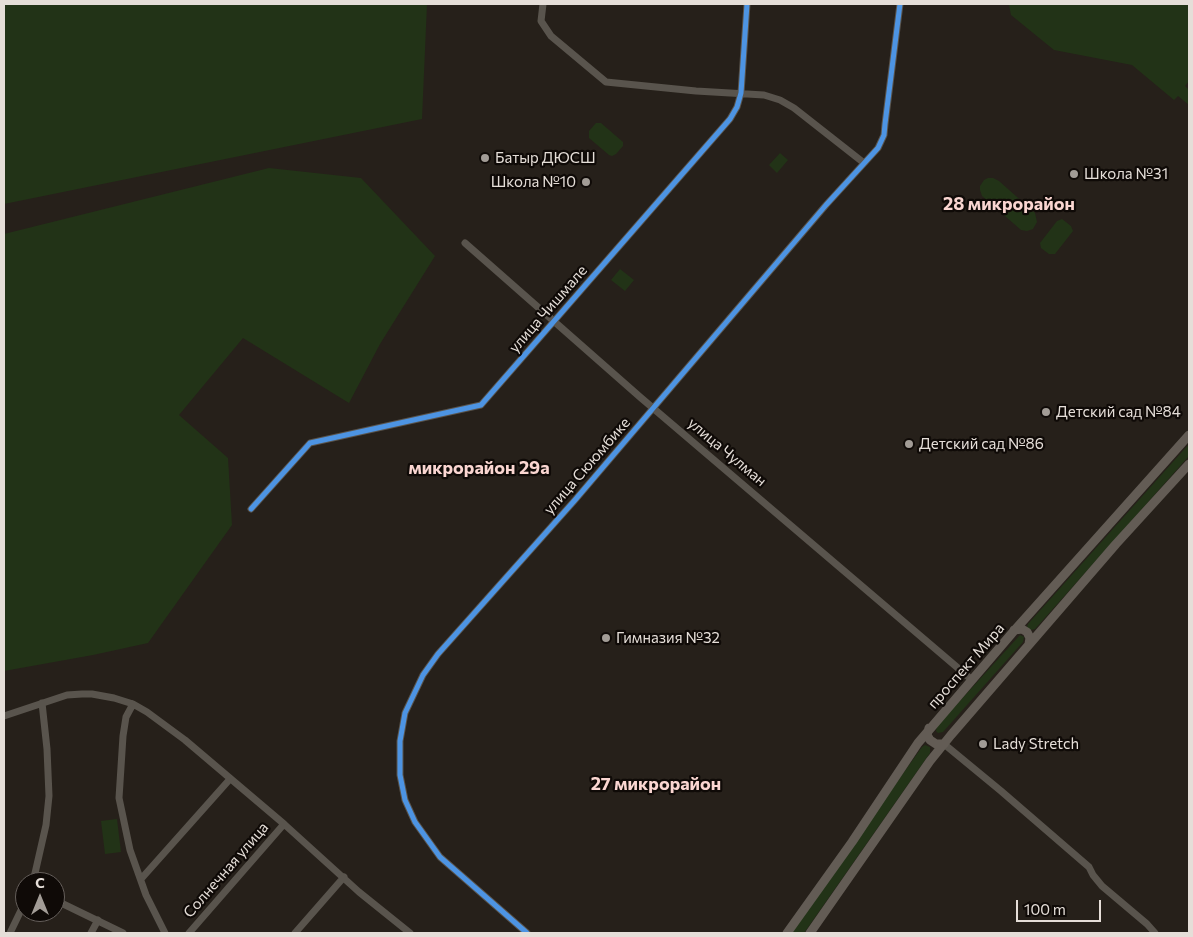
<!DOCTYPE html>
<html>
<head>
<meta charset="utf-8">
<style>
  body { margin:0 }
  #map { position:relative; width:1193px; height:937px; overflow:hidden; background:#26201a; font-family:Commissioner,sans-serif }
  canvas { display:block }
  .frame { position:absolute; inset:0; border:5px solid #e5ded8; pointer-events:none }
  .north { position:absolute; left:15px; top:872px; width:50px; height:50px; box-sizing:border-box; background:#0f0a07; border:1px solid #655f5b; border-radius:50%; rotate:0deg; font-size:14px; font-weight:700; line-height:20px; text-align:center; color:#e5ded8 }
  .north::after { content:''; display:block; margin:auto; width:18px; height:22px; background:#a29c96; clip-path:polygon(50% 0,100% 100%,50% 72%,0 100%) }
  .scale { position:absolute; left:1016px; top:900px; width:85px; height:22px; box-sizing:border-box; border:2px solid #e5ded8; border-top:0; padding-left:6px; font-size:15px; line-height:18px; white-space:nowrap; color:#e5ded8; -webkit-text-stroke:4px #0f0a07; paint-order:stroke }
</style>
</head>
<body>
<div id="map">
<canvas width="1193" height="937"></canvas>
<div class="frame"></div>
<div class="north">С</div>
<div class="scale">100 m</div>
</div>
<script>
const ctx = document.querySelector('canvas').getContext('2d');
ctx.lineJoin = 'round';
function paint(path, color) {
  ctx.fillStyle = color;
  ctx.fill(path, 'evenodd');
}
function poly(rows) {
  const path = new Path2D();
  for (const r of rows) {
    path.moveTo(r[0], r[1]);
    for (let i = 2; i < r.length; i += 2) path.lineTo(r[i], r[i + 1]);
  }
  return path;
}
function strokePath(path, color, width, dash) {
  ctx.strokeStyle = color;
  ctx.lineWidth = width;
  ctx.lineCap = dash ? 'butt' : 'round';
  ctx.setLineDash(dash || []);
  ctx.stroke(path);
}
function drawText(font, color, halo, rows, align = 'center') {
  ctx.font = font + ' Commissioner,sans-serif';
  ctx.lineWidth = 4.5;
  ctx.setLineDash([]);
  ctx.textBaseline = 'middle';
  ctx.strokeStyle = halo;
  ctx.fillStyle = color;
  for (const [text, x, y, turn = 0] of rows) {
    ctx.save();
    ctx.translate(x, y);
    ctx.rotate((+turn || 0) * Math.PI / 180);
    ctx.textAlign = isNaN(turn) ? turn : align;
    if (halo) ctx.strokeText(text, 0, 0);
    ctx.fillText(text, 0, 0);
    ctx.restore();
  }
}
const green = poly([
  [4,4,427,4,422,119,4,204],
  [1004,4,1189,4,1189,81,1185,86,1189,90,1189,105,1178,96,1174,100,1132,65,1054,50,1011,15,1009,5],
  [596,123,601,123,623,142,623,146,616,154,612,156,609,155,589,138,589,131],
  [780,153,788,160,777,173,769,165],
  [269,168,361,178,435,256,380,344,349,403,243,338,179,415,228,458,232,525,148,643,93,655,4,671,4,234],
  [988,178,993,178,999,181,1035,213,1037,222,1033,229,1027,231,1021,230,982,196,980,190,980,186,984,180],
  [1062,219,1071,226,1073,231,1055,254,1049,254,1041,248,1040,243,1057,221],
  [620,269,634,280,625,291,611,280],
  [1189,444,1189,456,1035,629,1031,630,1027,627,1028,624],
  [1020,635,1024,637,1023,642,943,732,938,733,936,731,937,726],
  [925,745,930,747,930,753,804,933,789,933,922,747],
  [117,819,121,852,105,854,101,821]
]);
const minor = poly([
  [543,4,541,21,551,36,606,82,696,91,764,95,780,100,794,108,864,163],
  [465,243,640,397,972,680],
  [251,509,310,443,481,405,730,119,737,107,741,93,747,4],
  [133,704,126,717,123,736,119,798,130,850,146,895,165,933],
  [4,716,67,695,82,694,92,694,114,698,133,704,147,712,185,740,284,824,359,892,410,933],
  [944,744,1001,791,1089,867,1093,875,1102,886,1147,924,1155,933],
  [141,879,230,779],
  [33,882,46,825,49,796,47,749,42,703],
  [55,900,123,933],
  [10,933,25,902],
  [91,933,98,920],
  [189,933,284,824],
  [295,933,344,877],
  [527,933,440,857,415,822,405,800,400,775,400,741,405,713,423,675,438,654,575,500,826,205,878,148,884,135,885,124,900,4]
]);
const major = poly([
  [1014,630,1022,629,1027,632,1030,638,1029,644],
  [929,728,927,735,930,740,936,744,944,744],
  [787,933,852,842,918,743,1013,632,1189,435],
  [810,933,930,761,951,735,1116,544,1189,464]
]);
const cycleway = poly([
  [251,509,310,443,481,405,730,119,737,107,741,93,747,4],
  [527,933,440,857,415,822,405,800,400,775,400,741,405,713,423,675,438,654,575,500,826,205,878,148,884,135,885,124,900,4]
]);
const markers = [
  [485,158,5,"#a29c96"],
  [1074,174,5,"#a29c96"],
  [586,182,5,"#a29c96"],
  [1046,412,5,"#a29c96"],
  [909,444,5,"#a29c96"],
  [606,638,5,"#a29c96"],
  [983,744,5,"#a29c96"]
];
const poiNames = [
  ["Батыр ДЮСШ",495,158],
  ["Школа №31",1084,174],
  ["Школа №10",576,182,"right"],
  ["Детский сад №84",1056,412],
  ["Детский сад №86",919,444],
  ["Гимназия №32",616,638],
  ["Lady Stretch",993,744]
];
const streetNames = [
  ["улица Чишмале",548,309,-49],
  ["улица Чулман",727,452,40],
  ["улица Сююмбике",587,466,-49],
  ["проспект Мира",966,666,-49],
  ["Солнечная улица",226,870,-49]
];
const quarterNames = [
  ["28 микрорайон",1009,204],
  ["микрорайон 29а",479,468],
  ["27 микрорайон",656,784]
];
paint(green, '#223317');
strokePath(minor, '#59544d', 7);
strokePath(major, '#635c55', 9);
strokePath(cycleway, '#4d94e3', 5);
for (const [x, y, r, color] of markers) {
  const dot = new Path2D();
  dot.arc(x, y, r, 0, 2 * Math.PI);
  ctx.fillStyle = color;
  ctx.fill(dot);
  strokePath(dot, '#0f0a07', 2);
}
drawText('15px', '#e5ded8', '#0f0a07', poiNames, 'left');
drawText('15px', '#e5ded8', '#0f0a07', streetNames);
drawText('bold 18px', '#fad6d1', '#0f0a07', quarterNames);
</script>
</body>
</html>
